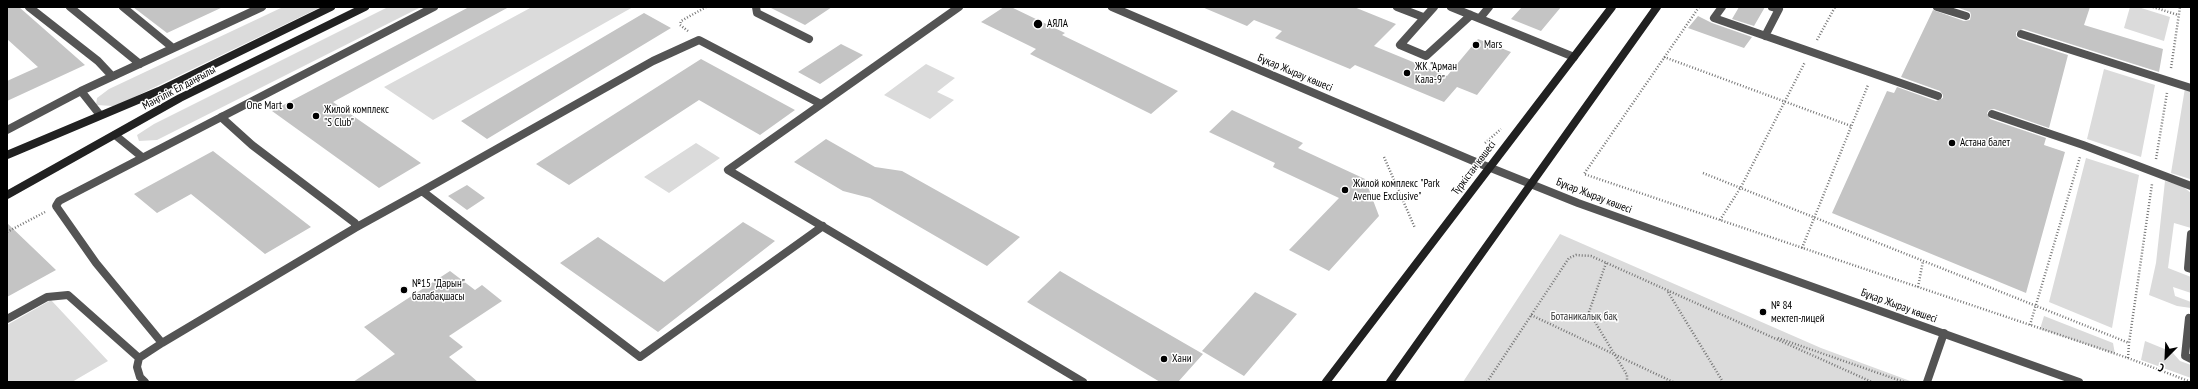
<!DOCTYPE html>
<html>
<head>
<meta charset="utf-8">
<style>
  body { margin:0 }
  #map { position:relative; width:2198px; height:389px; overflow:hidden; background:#fff; font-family:"PT Sans Narrow",sans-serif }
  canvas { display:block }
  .frame { position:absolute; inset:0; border:8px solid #000; pointer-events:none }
  .north { position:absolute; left:2146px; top:337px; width:40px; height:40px; -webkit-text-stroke:3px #fff; paint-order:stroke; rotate:204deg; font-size:11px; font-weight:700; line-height:16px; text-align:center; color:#000 }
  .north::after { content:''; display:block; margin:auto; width:14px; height:18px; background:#000; clip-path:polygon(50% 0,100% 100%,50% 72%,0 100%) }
</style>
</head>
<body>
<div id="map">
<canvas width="2198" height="389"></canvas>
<div class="frame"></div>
<div class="north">С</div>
</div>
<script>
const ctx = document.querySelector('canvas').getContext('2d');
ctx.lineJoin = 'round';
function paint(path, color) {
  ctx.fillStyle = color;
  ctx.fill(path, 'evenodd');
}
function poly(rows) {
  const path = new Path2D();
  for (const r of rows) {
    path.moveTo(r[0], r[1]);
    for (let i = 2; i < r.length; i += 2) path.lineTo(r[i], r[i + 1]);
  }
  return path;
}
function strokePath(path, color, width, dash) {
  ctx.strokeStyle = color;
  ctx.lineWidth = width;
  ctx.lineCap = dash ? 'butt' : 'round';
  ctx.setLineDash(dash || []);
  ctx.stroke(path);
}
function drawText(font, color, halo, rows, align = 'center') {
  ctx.font = font + ' "PT Sans Narrow",sans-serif';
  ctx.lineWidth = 3;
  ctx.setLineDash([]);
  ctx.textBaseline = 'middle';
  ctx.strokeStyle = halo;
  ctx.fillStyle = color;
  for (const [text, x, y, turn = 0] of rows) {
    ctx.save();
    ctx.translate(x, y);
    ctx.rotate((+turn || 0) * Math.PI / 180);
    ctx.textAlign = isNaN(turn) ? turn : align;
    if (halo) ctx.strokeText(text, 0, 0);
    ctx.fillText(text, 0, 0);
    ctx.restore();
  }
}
const green = poly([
  [283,7,321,7,124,102,113,106,96,105,97,98,109,89],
  [388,7,421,7,157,140,139,141,137,135,154,124],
  [532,7,633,7,433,120,384,87],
  [2130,7,2138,7,2170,17,2164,41,2124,28],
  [926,64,955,78,937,92,954,100,930,119,884,95],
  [2104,69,2155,85,2141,157,2087,139],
  [2185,88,2191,90,2190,179,2171,173],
  [696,143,720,158,669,193,644,177],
  [2086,158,2139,175,2112,328,2049,302],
  [2165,181,2182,186,2191,193,2191,228,2174,223,2168,268,2191,277,2191,293,2173,287,2175,296,2191,302,2191,308,2177,306,2149,295,2156,263],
  [1560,234,1821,348,1913,382,1463,382],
  [51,300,108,361,72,382,7,382,7,325],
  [2044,316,2113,343,2115,354,2040,329],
  [2145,341,2172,352,2180,361,2191,365,2191,378,2141,360]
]);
const building = poly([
  [7,7,19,7,85,65,7,101,7,81,38,67,7,39],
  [133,7,223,7,167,33],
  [469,7,509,7,333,102,421,163,379,188,272,111],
  [769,7,832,7,805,25],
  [1004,7,1011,7,1065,33,1062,35,1178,91,1151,114,1030,54,1036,49,981,22],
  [1202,7,1354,7,1396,24,1374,46,1447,76,1478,39,1511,52,1477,95,1457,87,1444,102,1355,65,1350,69,1275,38,1282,31,1254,20,1247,26],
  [1522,7,1561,7,1541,31,1511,19],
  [1739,7,1765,7,1754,26,1732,19],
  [1956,7,2090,7,2084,25,2163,49,2159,72,2023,29,2016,32,2016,36,2019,39,2068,55,2049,128,1994,109,1989,110,1987,113,1990,119,2046,138,2044,145,2065,152,2026,293,1832,213,1887,91,1894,93,1897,87,1936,101,1943,98,1943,95,1940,91,1901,77,1933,10,1964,21,1970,20,1971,15,1970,12],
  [644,13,671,28,487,139,461,121],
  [1698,16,1712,23,1752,37,1744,48,1688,28],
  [841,44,863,55,820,84,798,72],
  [701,59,795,110,760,135,699,100,569,185,536,164],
  [1232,110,1303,143,1298,148,1365,179,1379,216,1329,271,1289,250,1339,198,1273,167,1275,163,1209,132],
  [826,139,875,167,902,171,1020,237,987,266,870,198,843,191,794,162],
  [213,151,311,227,265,254,191,194,157,213,134,194],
  [467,185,485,198,467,210,448,196],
  [743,222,775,241,658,332,560,263,598,237,664,282],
  [7,223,56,270,7,297],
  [450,271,475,290,482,285,502,301,449,336,463,347,449,357,478,382,353,382,395,354,364,327],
  [1060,271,1094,291,1203,354,1178,382,1160,382,1027,302],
  [1255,292,1297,314,1244,376,1202,351]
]);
const path = poly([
  [1699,7,1584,174,2128,358,2191,382],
  [2153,7,2178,15],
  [688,31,680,25,681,21,706,7],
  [1817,40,1835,7],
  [1664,57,1851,126],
  [2171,68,2180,7],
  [1485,143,1501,129],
  [1384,157,1415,228],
  [2156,159,2167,93],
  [1703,173,2129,343,2152,184],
  [1720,220,1741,187,1805,62],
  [7,232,45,212],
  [1802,248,1868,85],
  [1606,263,1589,312,1627,375,1627,382],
  [1918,287,1923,261],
  [1668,292,1723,382],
  [1531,315,1673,382],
  [2030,325,2080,157],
  [1778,338,1904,382],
  [2128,358,2129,343],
  [1487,382,1569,258,1576,255,1591,256,1872,382]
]);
const service = poly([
  [29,7,98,61,112,76],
  [70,7,140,64],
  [123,7,173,48],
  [756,7,757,13,809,39],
  [959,7,728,170,1083,382],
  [1397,7,1423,17],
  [1434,7,1400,45,1426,56,1471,15],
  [1451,7,1574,57],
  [1722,7,1714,18,1938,96],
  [1937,7,1966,16],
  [1480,18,1489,7],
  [2021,34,2191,88],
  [1765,36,1779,9,1772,7],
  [81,91,262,7],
  [1992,114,2083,145,2191,186],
  [7,130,81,91,100,115],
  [115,135,142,157],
  [422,191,653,61,699,40,821,104],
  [355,228,422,191,640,357,823,226],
  [2191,234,2188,268,2191,269],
  [7,319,47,297,68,295,139,358],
  [2191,319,2189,318,2185,356,2191,359],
  [162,343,355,228,355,223,252,145,221,117],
  [145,382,140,377,137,367,139,358,162,343,96,263,56,206,59,201,434,7],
  [1927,382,1944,333]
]);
const tertiary = poly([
  [1112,7,1471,160,1578,203,2079,382]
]);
const secondary = poly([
  [7,155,159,91,331,7],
  [7,195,180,98,365,7],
  [1326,382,1612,7],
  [1390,382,1657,7]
]);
const markers = [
  [1038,24,5,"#000"],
  [1476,45,4,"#000"],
  [1407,73,4,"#000"],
  [290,106,4,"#000"],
  [316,116,4,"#000"],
  [1952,143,4,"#000"],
  [1345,190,4,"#000"],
  [404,290,4,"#000"],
  [1763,312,4,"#000"],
  [1164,359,4,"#000"]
];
const poiNames = [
  ["АЯЛА",1047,24],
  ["Mars",1484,45],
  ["ЖК \"Арман",1415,67],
  ["Кала-9\"",1415,80],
  ["One Mart",282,106,"right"],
  ["Жилой комплекс",324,110],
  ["\"S Club\"",324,123],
  ["Астана балет",1960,143],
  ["Жилой комплекс \"Park",1353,184],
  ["Avenue Exclusive\"",1353,197],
  ["№15 \"Дарын\"",412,284],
  ["балабақшасы",412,297],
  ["№ 84",1771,306],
  ["мектеп-лицей",1771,319],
  ["Хани",1172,359]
];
const streetNames = [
  ["Бұқар Жырау көшесі",1295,73,23],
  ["Мәңгілік Ел даңғылы",179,88,-28],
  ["Түркістан көшесі",1474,168,-53],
  ["Бұқар Жырау көшесі",1594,196,21],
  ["Бұқар Жырау көшесі",1899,306,20]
];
const parkNames = [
  ["Ботаникалық бақ",1584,317]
];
paint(green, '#dbdbdb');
paint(building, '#c4c4c4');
strokePath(path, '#767676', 2.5, [1, 2]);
strokePath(service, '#545454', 8);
strokePath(tertiary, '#545454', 8);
strokePath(secondary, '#212121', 8);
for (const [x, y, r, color] of markers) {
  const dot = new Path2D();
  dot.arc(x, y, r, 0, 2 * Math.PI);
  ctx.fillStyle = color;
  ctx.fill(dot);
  strokePath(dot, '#fff', 1.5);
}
drawText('11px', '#000', '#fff', poiNames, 'left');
drawText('11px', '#000', '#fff', streetNames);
drawText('11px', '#323232', '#fff', parkNames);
</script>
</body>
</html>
